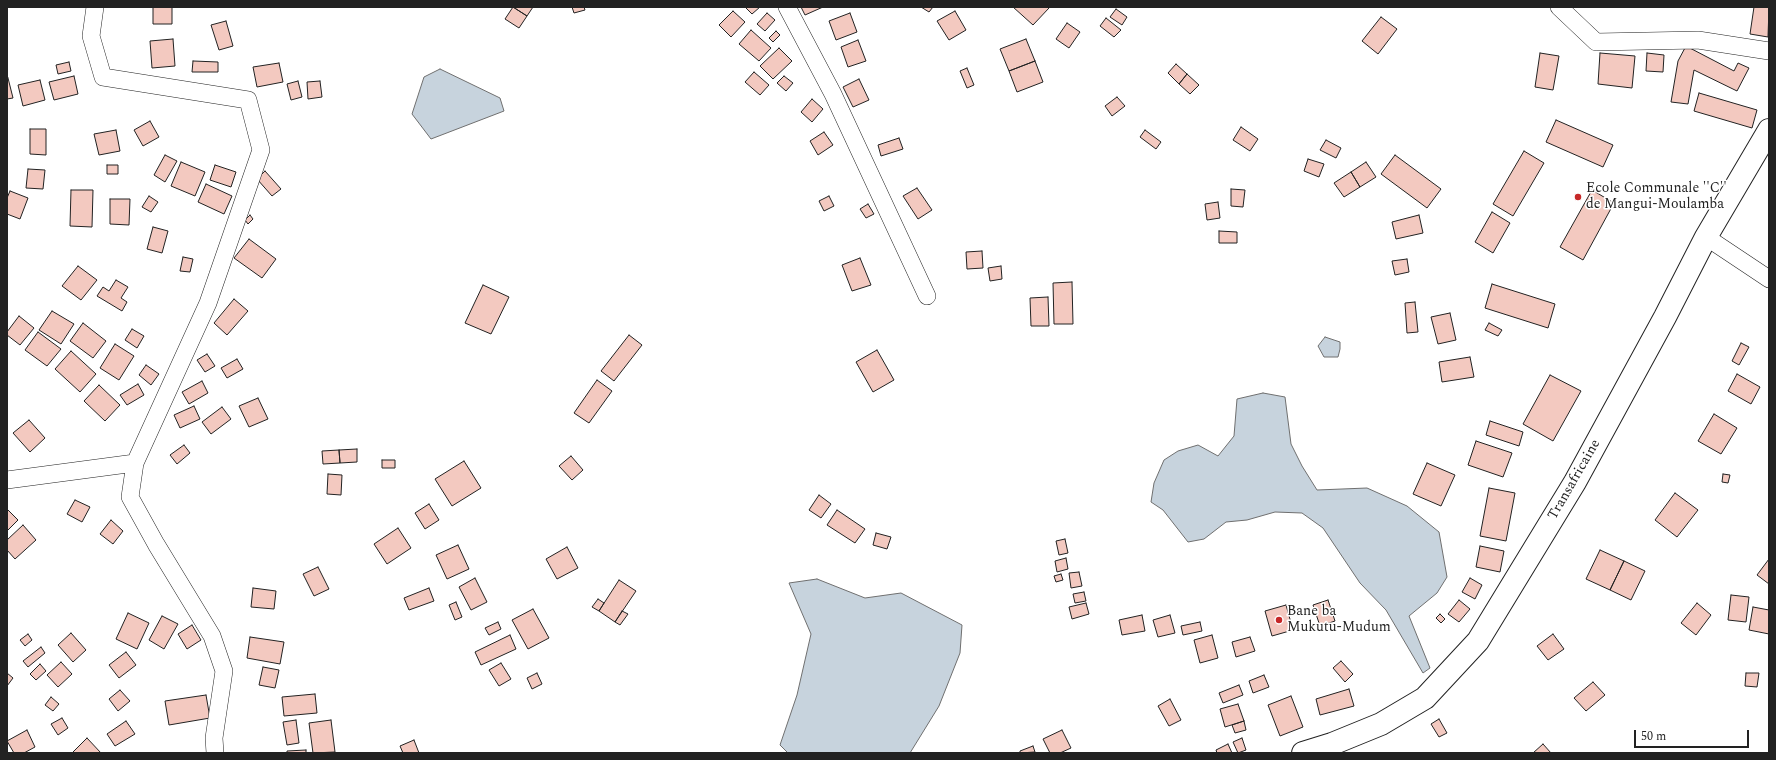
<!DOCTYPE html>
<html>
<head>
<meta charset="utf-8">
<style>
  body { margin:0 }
  #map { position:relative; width:1776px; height:760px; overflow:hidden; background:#fff; font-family:Spectral,serif }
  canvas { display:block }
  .frame { position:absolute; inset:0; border:8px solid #222; pointer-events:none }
  .scale { position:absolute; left:1634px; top:730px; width:115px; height:18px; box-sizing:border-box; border:2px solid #222; border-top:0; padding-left:5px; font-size:12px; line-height:14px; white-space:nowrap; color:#222; -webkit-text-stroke:3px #fff; paint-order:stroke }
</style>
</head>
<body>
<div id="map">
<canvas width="1776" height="760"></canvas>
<div class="frame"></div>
<div class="scale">50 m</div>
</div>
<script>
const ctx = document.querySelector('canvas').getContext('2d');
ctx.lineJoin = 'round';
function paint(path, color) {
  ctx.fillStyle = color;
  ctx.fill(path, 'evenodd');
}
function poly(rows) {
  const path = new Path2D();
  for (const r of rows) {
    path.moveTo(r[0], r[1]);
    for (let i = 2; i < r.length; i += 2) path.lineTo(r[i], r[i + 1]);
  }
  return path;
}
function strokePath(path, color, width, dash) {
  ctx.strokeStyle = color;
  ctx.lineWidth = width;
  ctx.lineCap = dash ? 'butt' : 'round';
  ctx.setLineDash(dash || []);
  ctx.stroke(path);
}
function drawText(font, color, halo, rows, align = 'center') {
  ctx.font = font + ' Spectral,serif';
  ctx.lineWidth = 3;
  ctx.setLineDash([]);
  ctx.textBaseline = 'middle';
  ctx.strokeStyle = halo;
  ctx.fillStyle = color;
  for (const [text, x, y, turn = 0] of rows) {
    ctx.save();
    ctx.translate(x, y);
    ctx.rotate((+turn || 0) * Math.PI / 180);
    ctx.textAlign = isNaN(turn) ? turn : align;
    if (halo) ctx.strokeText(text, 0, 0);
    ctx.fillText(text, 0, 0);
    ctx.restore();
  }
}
const water = poly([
  [440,69,500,98,504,111,431,139,412,114,424,77,440,69],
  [1325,337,1340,342,1340,349,1338,357,1324,357,1318,346,1325,337],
  [1263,393,1285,397,1291,444,1302,466,1317,490,1367,488,1407,506,1439,532,1447,577,1437,593,1409,616,1430,668,1423,673,1386,610,1360,583,1323,528,1302,513,1275,512,1247,520,1226,522,1204,539,1188,542,1163,510,1151,502,1154,483,1164,460,1178,451,1198,445,1218,456,1234,436,1237,399,1263,393],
  [817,579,865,598,901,593,962,625,960,653,939,706,910,753,788,753,780,745,797,695,811,634,789,583,817,579]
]);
const building = poly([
  [153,7,172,7,172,24,153,24,153,7],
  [513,7,527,16,519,28,505,19,513,7],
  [513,7,533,7,527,16,513,7],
  [572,7,584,7,585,10,574,13,572,7],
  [745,7,760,7,752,14,745,7],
  [801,7,823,7,805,15,801,7],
  [921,7,933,7,929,12,921,7],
  [1013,7,1048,7,1049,8,1033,25,1013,7],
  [1754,7,1769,7,1768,37,1750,34,1754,7],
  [1116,9,1127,17,1122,25,1110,17,1116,9],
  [733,11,745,22,731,37,719,25,733,11],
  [955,11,966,30,949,40,937,21,955,11],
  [767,13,775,20,765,31,757,24,767,13],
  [850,13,857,32,836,40,829,21,850,13],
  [1381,17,1397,29,1378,54,1362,41,1381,17],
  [1106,18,1121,30,1114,37,1100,26,1106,18],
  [226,21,233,46,219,50,211,25,226,21],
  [1067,23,1080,32,1069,48,1056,39,1067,23],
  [751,30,771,48,759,61,739,44,751,30],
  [776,31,780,35,773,42,769,38,776,31],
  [173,39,175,66,152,68,150,41,173,39],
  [1026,39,1035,61,1009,71,1000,49,1026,39],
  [858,40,866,61,848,67,841,47,858,40],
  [1686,46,1734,71,1738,63,1749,68,1737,91,1694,70,1688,104,1671,102,1678,61,1686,46],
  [779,48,792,61,773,79,760,66,779,48],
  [1540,53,1559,56,1553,90,1535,87,1540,53],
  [1600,53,1635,56,1632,88,1598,84,1600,53],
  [1647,53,1664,55,1663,72,1646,71,1647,53],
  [193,61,218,62,218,72,192,72,193,61],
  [1035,61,1043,82,1017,92,1009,71,1035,61],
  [69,62,71,71,58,74,56,65,69,62],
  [279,63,283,82,257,87,253,67,279,63],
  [1176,64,1187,74,1179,84,1168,73,1176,64],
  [967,68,974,85,967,88,960,71,967,68],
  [754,72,769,85,760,95,745,82,754,72],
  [1187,74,1199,85,1190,94,1179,84,1187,74],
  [74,76,78,94,54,100,49,82,74,76],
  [784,76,793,83,786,91,777,83,784,76],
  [8,78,13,98,7,99,7,79,8,78],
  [859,79,869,100,853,107,843,87,859,79],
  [40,80,45,100,23,106,18,85,40,80],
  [298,81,302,97,291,100,287,84,298,81],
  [320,81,322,97,308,99,307,82,320,81],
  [1699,93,1757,110,1752,128,1694,111,1699,93],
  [1117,97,1125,106,1112,116,1105,106,1117,97],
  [812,99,823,109,812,122,801,112,812,99],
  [1556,120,1613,145,1603,167,1546,142,1556,120],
  [150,121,159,137,143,146,134,130,150,121],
  [1241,127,1258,139,1250,151,1233,140,1241,127],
  [30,129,46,129,46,155,30,154,30,129],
  [116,130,120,151,99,155,94,134,116,130],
  [1145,130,1161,142,1156,149,1140,137,1145,130],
  [824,132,833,145,818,155,810,141,824,132],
  [899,138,903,149,881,156,878,145,899,138],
  [1326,140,1341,148,1336,158,1320,150,1326,140],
  [1524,151,1544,163,1513,216,1493,204,1524,151],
  [165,155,177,161,165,182,154,175,165,155],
  [1395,155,1441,189,1427,208,1381,174,1395,155],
  [1308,159,1324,164,1319,177,1304,171,1308,159],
  [181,162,205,172,195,196,171,186,181,162],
  [1366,162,1376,177,1360,187,1351,172,1366,162],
  [107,165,118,165,118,174,107,174,107,165],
  [215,165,236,172,231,187,210,180,215,165],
  [28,169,45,170,43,189,26,188,28,169],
  [265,171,281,189,272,196,257,179,265,171],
  [1351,172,1360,187,1344,197,1334,183,1351,172],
  [206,184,232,196,224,214,198,202,206,184],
  [917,188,932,210,918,219,903,196,917,188],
  [1231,189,1245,190,1243,207,1231,206,1231,189],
  [71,190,93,190,92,227,70,226,71,190],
  [1592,190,1614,203,1583,260,1560,247,1592,190],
  [10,191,28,198,20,219,7,214,7,198,10,191],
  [149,196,158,202,151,212,142,207,149,196],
  [829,196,834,206,824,211,819,201,829,196],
  [110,199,130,199,129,225,110,224,110,199],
  [1218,202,1220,218,1207,220,1205,204,1218,202],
  [868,204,874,214,866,218,860,209,868,204],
  [1492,212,1510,223,1493,253,1475,242,1492,212],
  [250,215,253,219,248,224,245,220,250,215],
  [1419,215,1423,233,1396,239,1392,222,1419,215],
  [153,227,168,231,162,253,147,249,153,227],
  [1219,231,1237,232,1237,243,1219,243,1219,231],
  [249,239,276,259,262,278,234,258,249,239],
  [982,251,983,268,967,269,966,252,982,251],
  [183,257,193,259,190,272,180,271,183,257],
  [860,258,871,285,852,291,842,265,860,258],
  [1407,259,1409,272,1395,275,1392,261,1407,259],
  [78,266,97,280,81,300,62,286,78,266],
  [1001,266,1002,279,990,281,988,268,1001,266],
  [116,280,128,287,121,298,127,302,122,311,97,296,103,287,109,291,116,280],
  [1072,282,1073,324,1054,324,1053,283,1072,282],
  [1492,284,1555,304,1548,328,1485,308,1492,284],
  [483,285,509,297,491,334,465,323,483,285],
  [1048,297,1049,326,1031,326,1030,298,1048,297],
  [234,299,248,311,227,335,214,323,234,299],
  [1415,302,1418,332,1407,333,1405,303,1415,302],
  [52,311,74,324,61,344,39,330,52,311],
  [1450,313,1456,340,1438,344,1431,317,1450,313],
  [19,316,34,328,20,345,7,335,7,332,19,316],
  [83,323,106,341,93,358,70,341,83,323],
  [1489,323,1502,330,1498,336,1485,330,1489,323],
  [132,329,144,336,137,348,125,340,132,329],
  [38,332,61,349,47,366,25,350,38,332],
  [629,335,642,345,614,381,601,371,629,335],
  [1741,343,1749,347,1739,365,1732,361,1741,343],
  [115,344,134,356,119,380,100,368,115,344],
  [877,350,894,380,873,392,856,362,877,350],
  [71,351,96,374,80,392,55,369,71,351],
  [207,354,215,366,205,372,197,360,207,354],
  [1470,357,1474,377,1442,382,1439,362,1470,357],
  [237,359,243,369,227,378,221,368,237,359],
  [146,365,159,374,151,385,139,375,146,365],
  [1737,374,1760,387,1751,404,1728,391,1737,374],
  [1550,375,1581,391,1553,441,1523,424,1550,375],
  [597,380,612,391,589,423,574,413,597,380],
  [202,381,208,393,189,404,182,392,202,381],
  [138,384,144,395,127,405,120,395,138,384],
  [99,385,120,405,105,421,84,401,99,385],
  [258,398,268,419,249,427,239,406,258,398],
  [194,406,200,419,180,428,174,415,194,406],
  [222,407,231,419,211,434,202,422,222,407],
  [1714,414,1737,428,1721,454,1698,441,1714,414],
  [29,420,45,438,30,452,13,433,29,420],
  [1490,421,1523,432,1519,446,1486,435,1490,421],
  [1476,441,1512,453,1503,477,1468,465,1476,441],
  [184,445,190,453,177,464,170,455,184,445],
  [357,449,357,462,340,463,339,450,357,449],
  [339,450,340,463,323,464,322,451,339,450],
  [571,456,583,470,572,480,559,466,571,456],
  [382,460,395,460,395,468,382,468,382,460],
  [464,461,481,488,452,506,435,479,464,461],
  [1427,463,1455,475,1441,506,1413,494,1427,463],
  [328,474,342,475,341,495,327,494,328,474],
  [1723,474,1730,475,1728,483,1722,482,1723,474],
  [1489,488,1515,493,1506,541,1480,536,1489,488],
  [1675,493,1698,510,1677,537,1655,520,1675,493],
  [819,495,831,504,821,518,809,510,819,495],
  [75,500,90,507,82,522,67,514,75,500],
  [429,504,439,520,425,529,415,513,429,504],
  [7,509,18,520,7,531,7,509],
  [837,510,865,529,855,543,827,525,837,510],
  [111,520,123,531,113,544,100,534,111,520],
  [23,525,36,540,15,559,7,550,7,540,23,525],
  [398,528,411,548,387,564,374,544,398,528],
  [876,533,891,537,887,549,873,545,876,533],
  [1065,539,1068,553,1059,555,1056,541,1065,539],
  [458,545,469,569,447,579,436,555,458,545],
  [1480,546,1504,551,1500,572,1476,567,1480,546],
  [567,547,578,568,557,579,546,559,567,547],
  [1600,550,1624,561,1610,590,1586,579,1600,550],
  [1066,558,1068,569,1057,572,1055,561,1066,558],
  [1769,559,1769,584,1757,575,1769,559],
  [1624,561,1645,571,1631,600,1610,590,1624,561],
  [318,567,329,589,314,596,303,574,318,567],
  [1079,572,1082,586,1071,588,1069,573,1079,572],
  [1061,574,1063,580,1056,582,1054,576,1061,574],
  [475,578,487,602,471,610,459,587,475,578],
  [1470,578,1482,585,1475,599,1462,592,1470,578],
  [619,580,636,591,615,622,599,611,619,580],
  [253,588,276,591,274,609,251,607,253,588],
  [429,588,434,601,409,610,404,598,429,588],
  [1084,592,1086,601,1075,603,1073,594,1084,592],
  [1731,595,1749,597,1746,622,1728,620,1731,595],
  [598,599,604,603,599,611,592,607,598,599],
  [1328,600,1335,621,1320,626,1313,605,1328,600],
  [1459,600,1470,609,1459,622,1448,614,1459,600],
  [456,602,462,617,455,620,449,605,456,602],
  [1086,603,1089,614,1072,619,1069,607,1086,603],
  [1697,603,1711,615,1696,635,1681,623,1697,603],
  [1286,605,1293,630,1272,636,1265,611,1286,605],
  [1753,607,1769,610,1769,634,1749,630,1753,607],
  [533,609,549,638,528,649,512,620,533,609],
  [622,611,628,614,620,625,615,622,622,611],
  [128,613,149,623,137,649,116,639,128,613],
  [1440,614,1445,619,1441,623,1436,618,1440,614],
  [1142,615,1145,631,1122,635,1119,620,1142,615],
  [1170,615,1175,633,1158,637,1153,620,1170,615],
  [162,616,178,624,164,649,149,640,162,616],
  [498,622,501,629,489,635,485,628,498,622],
  [1200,622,1202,631,1183,635,1181,626,1200,622],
  [192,625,201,640,187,649,178,634,192,625],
  [71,633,86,650,73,662,58,645,71,633],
  [28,634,32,640,25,646,20,640,28,634],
  [1553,634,1564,649,1548,660,1537,646,1553,634],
  [510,635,516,649,481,665,475,652,510,635],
  [1212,635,1218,658,1200,663,1194,640,1212,635],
  [250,637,284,642,280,664,247,658,250,637],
  [1250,637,1255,651,1236,657,1232,642,1250,637],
  [41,647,45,653,28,667,23,661,41,647],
  [126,652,136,665,119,678,109,665,126,652],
  [1341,661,1353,674,1345,682,1333,668,1341,661],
  [61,662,72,674,58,687,47,675,61,662],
  [501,663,511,679,499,686,489,670,501,663],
  [40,664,46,671,36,680,30,674,40,664],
  [263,667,279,670,275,688,259,685,263,667],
  [7,673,13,678,7,686,7,673],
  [537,673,542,684,532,689,527,678,537,673],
  [1746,673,1759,673,1757,687,1745,686,1746,673],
  [1264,675,1269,687,1253,693,1249,681,1264,675],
  [1593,682,1605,695,1586,711,1574,698,1593,682],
  [1239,685,1243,695,1223,703,1219,693,1239,685],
  [1349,689,1354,706,1320,715,1316,699,1349,689],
  [120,690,130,701,118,711,109,699,120,690],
  [315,694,317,713,284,716,282,697,315,694],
  [206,695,210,718,169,725,165,701,206,695],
  [1291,696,1303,727,1280,736,1268,705,1291,696],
  [51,697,59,704,53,711,45,705,51,697],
  [1170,699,1181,720,1169,726,1158,706,1170,699],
  [1238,704,1244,721,1225,727,1220,709,1238,704],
  [62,718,68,728,58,735,51,724,62,718],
  [1439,719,1447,733,1439,737,1431,724,1439,719],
  [296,720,299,743,287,745,283,722,296,720],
  [331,720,335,752,313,753,309,723,331,720],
  [126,721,135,734,115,746,107,734,126,721],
  [1244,721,1246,730,1235,733,1232,725,1244,721],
  [27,730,35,747,24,753,14,753,7,741,27,730],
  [1062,730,1071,748,1060,753,1050,753,1043,739,1062,730],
  [87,738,101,753,72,753,87,738],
  [1242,738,1246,750,1238,753,1233,742,1242,738],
  [414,740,419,753,403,753,400,746,414,740],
  [1228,744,1232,753,1217,753,1216,750,1228,744],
  [1543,744,1551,753,1533,753,1543,744],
  [1033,746,1035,752,1020,753,1020,751,1033,746],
  [306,750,306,753,287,753,287,751,306,750]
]);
const minor = poly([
  [95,7,91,36,103,77,248,100,261,150,208,303,135,463,130,497,156,544,212,636,224,671,214,738,215,753],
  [787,7,833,94,927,296],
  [1559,7,1596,42,1698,40,1769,51],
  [1706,237,1769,279],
  [7,480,135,463]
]);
const highway = poly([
  [1303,753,1332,744,1381,724,1425,698,1478,641,1575,482,1665,317,1706,237,1769,130]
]);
const markers = [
  [1578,197,4,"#c62828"],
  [1279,620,4,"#c62828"]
];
const poiNames = [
  ["Ecole Communale ''C''",1586,189],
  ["de Mangui-Moulamba",1586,205],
  ["Bane ba",1287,612],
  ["Mukutu-Mudum",1287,628]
];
const streetNames = [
  ["Transafricaine",1575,480,-60]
];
paint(water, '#c7d3dd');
strokePath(water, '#6f6f6f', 1);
paint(building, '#f3c9c0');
strokePath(building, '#222', 1);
strokePath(minor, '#222', 18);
strokePath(highway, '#222', 24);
strokePath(minor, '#fff', 17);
strokePath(highway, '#fff', 22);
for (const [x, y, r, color] of markers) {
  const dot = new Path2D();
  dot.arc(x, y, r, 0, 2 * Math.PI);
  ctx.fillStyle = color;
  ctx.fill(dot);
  strokePath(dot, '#fff', 1.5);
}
drawText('14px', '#222', '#fff', poiNames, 'left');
drawText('14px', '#222', '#fff', streetNames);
</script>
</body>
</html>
